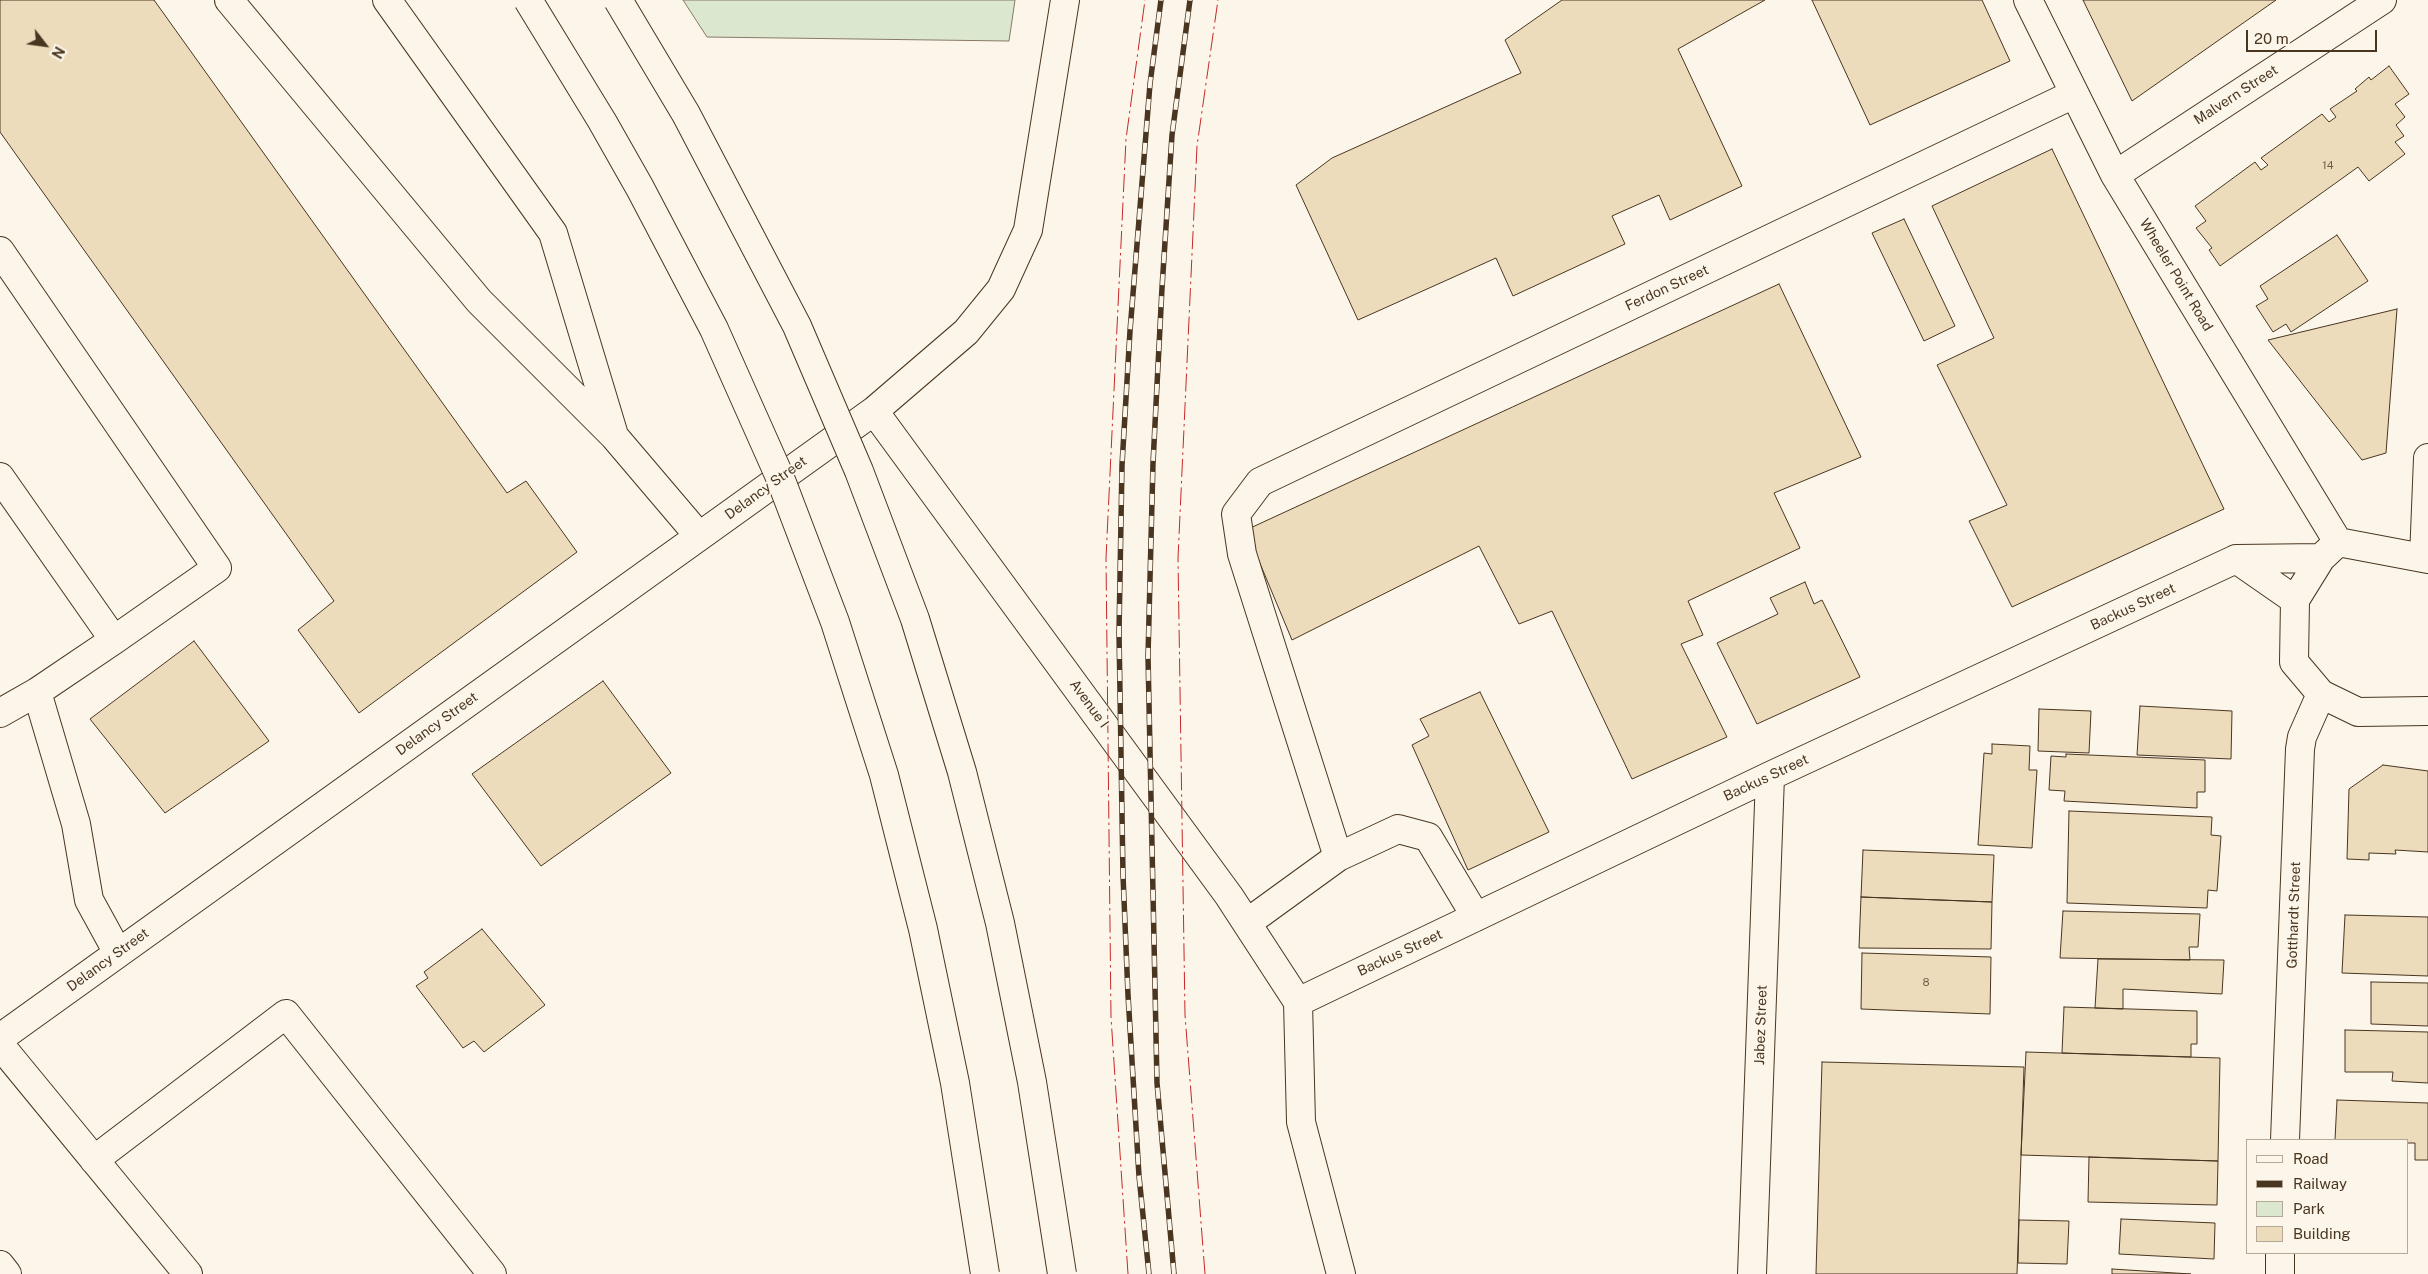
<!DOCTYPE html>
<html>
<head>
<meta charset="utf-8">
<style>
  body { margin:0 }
  #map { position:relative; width:2428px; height:1274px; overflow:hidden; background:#fbf6e9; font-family:"Public Sans",sans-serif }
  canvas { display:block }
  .legend { position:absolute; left:2246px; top:1139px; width:162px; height:115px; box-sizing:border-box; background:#fbf6e9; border:1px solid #b4a999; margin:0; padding:6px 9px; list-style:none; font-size:15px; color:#4a3520 }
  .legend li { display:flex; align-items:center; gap:10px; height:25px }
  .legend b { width:25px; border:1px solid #b4a999 }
  .north { position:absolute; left:20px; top:20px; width:50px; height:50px; -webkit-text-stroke:4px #fbf6e9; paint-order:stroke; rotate:120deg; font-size:14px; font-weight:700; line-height:20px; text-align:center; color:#4a3520 }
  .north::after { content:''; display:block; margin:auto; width:18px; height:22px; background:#4a3520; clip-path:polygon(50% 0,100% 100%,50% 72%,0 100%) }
  .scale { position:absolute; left:2246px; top:30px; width:131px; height:22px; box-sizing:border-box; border:2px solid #4a3520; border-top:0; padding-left:6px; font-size:15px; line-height:18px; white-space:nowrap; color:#4a3520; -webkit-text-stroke:4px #fbf6e9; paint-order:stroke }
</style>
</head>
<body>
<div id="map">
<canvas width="2428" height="1274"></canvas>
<ul class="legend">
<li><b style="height:6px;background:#fbf6e9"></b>Road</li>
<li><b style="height:6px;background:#4a3520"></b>Railway</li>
<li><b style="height:14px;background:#dce7d0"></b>Park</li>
<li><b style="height:14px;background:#ecdcbc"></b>Building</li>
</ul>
<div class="north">N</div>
<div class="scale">20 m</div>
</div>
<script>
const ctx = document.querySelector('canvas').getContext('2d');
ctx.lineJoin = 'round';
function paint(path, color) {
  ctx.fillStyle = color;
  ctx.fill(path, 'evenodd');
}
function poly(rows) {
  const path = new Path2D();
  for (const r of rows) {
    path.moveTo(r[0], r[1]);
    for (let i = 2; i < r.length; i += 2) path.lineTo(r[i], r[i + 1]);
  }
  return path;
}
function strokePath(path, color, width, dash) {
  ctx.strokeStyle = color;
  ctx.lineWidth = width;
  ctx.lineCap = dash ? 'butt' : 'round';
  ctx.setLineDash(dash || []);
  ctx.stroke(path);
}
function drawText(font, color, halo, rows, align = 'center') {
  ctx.font = font + ' "Public Sans",sans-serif';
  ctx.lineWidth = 4;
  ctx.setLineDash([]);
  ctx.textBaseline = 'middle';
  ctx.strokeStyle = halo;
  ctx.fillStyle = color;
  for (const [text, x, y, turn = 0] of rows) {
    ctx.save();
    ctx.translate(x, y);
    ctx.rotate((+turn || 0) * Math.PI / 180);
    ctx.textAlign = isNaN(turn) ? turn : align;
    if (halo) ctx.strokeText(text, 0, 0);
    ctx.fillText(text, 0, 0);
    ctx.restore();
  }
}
const green = poly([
  [683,0,1015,0,1009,41,707,37,683,0]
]);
const building = poly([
  [0,0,154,0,507,493,526,481,577,552,359,713,298,630,334,601,0,132,0,0],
  [1562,0,1765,0,1678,49,1742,186,1670,220,1659,195,1612,216,1625,244,1513,296,1496,258,1358,320,1296,185,1332,158,1521,73,1505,40,1562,0],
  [1812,0,1982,0,2010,61,1870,125,1812,0],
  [2083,0,2276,0,2132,101,2083,0],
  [2389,66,2409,94,2395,104,2405,117,2396,125,2404,136,2395,142,2405,154,2369,181,2358,167,2220,266,2209,250,2212,248,2196,228,2206,221,2195,206,2255,162,2261,170,2268,165,2261,158,2322,114,2329,122,2336,117,2330,109,2357,91,2355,89,2369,77,2371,80,2389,66],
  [2052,149,2224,509,2012,607,1969,521,2007,505,1937,365,1994,338,1932,206,2052,149],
  [1904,219,1955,326,1924,341,1872,233,1904,219],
  [2337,235,2368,281,2291,332,2286,324,2273,332,2256,306,2268,299,2260,286,2337,235],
  [1779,284,1861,457,1774,493,1800,548,1688,601,1703,635,1681,644,1727,737,1632,779,1552,611,1519,624,1479,546,1292,640,1246,530,1779,284],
  [2397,309,2386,453,2362,460,2268,340,2397,309],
  [1805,582,1814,604,1822,600,1860,677,1757,724,1717,643,1778,614,1770,598,1805,582],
  [194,641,269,741,165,813,90,719,194,641],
  [603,681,671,773,541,866,472,774,603,681],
  [1480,692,1549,832,1468,870,1412,745,1429,736,1420,719,1480,692],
  [2140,706,2232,711,2231,759,2137,755,2140,706],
  [2039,709,2091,711,2089,753,2038,751,2039,709],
  [1992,744,2030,746,2029,770,2037,770,2032,848,1978,845,1984,753,1992,754,1992,744],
  [2066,754,2205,760,2205,792,2197,792,2197,808,2064,801,2065,791,2049,790,2051,756,2066,757,2066,754],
  [2383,765,2428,771,2428,852,2395,850,2396,854,2369,853,2369,860,2347,859,2349,789,2383,765],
  [2069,811,2212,817,2211,835,2221,836,2217,891,2208,890,2207,908,2067,903,2069,811],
  [1863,850,1994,855,1992,902,1861,897,1863,850],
  [1861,897,1992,902,1991,949,1859,948,1861,897],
  [2063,911,2200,914,2198,947,2189,947,2190,960,2060,958,2063,911],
  [2345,915,2428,917,2428,976,2342,973,2345,915],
  [482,929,545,1005,484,1052,474,1041,463,1048,416,986,428,978,424,972,482,929],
  [1862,953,1991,957,1990,1014,1861,1009,1862,953],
  [2098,959,2224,960,2222,994,2123,989,2123,1009,2095,1008,2098,959],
  [2371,982,2428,983,2428,1026,2371,1024,2371,982],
  [2064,1007,2197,1011,2197,1044,2191,1044,2191,1057,2062,1053,2064,1007],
  [2345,1030,2428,1032,2428,1083,2392,1081,2393,1072,2345,1072,2345,1030],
  [2026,1052,2220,1058,2218,1161,2021,1155,2026,1052],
  [1822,1062,2024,1067,2017,1274,1816,1274,1822,1062],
  [2337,1100,2428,1103,2428,1160,2415,1160,2415,1143,2407,1143,2407,1140,2335,1140,2337,1100],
  [2089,1157,2218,1161,2217,1205,2088,1202,2089,1157],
  [2121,1219,2215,1223,2214,1259,2119,1254,2121,1219],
  [2019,1220,2069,1221,2067,1264,2018,1263,2019,1220],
  [2112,1269,2191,1274,2112,1274,2112,1269]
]);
const minor = poly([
  [229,0,479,301,614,436,699,536],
  [387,0,553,233,613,432],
  [2028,0,2115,175,2338,542],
  [2115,175,2382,0],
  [0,251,217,568,114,640,37,692,0,713],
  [874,411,1229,896,1298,1002],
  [0,477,114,640],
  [2424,558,2428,458],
  [2236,559,2295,600],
  [2428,559,2338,542,2321,558,2295,600,2294,662,2321,694,2358,712,2428,711],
  [37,692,76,824,89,900,118,953],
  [1476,917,1428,837,1398,829,1338,857,1242,554,1236,514,1260,482,2074,94],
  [1247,923,1338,857],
  [1298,1002,1770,776,2236,559,2321,558],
  [1298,1002,1301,1122,1341,1274],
  [0,1038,874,411,966,332,1001,289,1028,230,1065,0],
  [0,1045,188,1274],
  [2285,1140,2300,749,2302,737,2321,694],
  [94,1160,286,1014,492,1274],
  [0,1265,7,1274],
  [1752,1274,1770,776],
  [2280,1274,2280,1253]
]);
const rail = poly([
  [1149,1274,1139,1176,1128,995,1123,875,1119,632,1122,465,1130,331,1150,84,1161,0],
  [1174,1274,1157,1083,1148,656,1153,463,1162,288,1172,135,1190,0]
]);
const highwayBridge = poly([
  [528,0,602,121,640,188,714,329,779,475,835,622,884,775,923,929,955,1083,985,1274],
  [618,0,686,114,797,326,859,471,915,619,962,772,1000,923,1032,1082,1062,1274]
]);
const power = poly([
  [1128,1274,1111,1017,1106,558,1126,139,1145,0],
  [1205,1274,1185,1015,1178,558,1197,146,1218,0]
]);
const numberNames = [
  ["14",2328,166],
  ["8",1926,983]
];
const streetNames = [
  ["Malvern Street",2236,95,-33],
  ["Wheeler Point Road",2176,275,59],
  ["Ferdon Street",1667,288,-25],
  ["Delancy Street",766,488,-36],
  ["Backus Street",2133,607,-25],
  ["Avenue I",1089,704,54],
  ["Delancy Street",437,724,-36],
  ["Backus Street",1766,778,-25],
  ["Gotthardt Street",2294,915,-88],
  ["Backus Street",1400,953,-25],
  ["Delancy Street",108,960,-36],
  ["Jabez Street",1761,1025,-88]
];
paint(green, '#dce7d0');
strokePath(green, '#887966', 1);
paint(building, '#ecdcbc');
strokePath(building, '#4a3520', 1);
strokePath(minor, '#4a3520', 30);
strokePath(minor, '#fbf6e9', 28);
strokePath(rail, '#4a3520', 5.5);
strokePath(rail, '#fbf6e9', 4, [11]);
strokePath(highwayBridge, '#4a3520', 30, []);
strokePath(highwayBridge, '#fbf6e9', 28);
strokePath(power, '#c62828', 1, [18, 4, 2.5, 4]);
drawText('11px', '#725f47', null, numberNames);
drawText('14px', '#4a3520', '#fbf6e9', streetNames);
</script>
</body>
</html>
